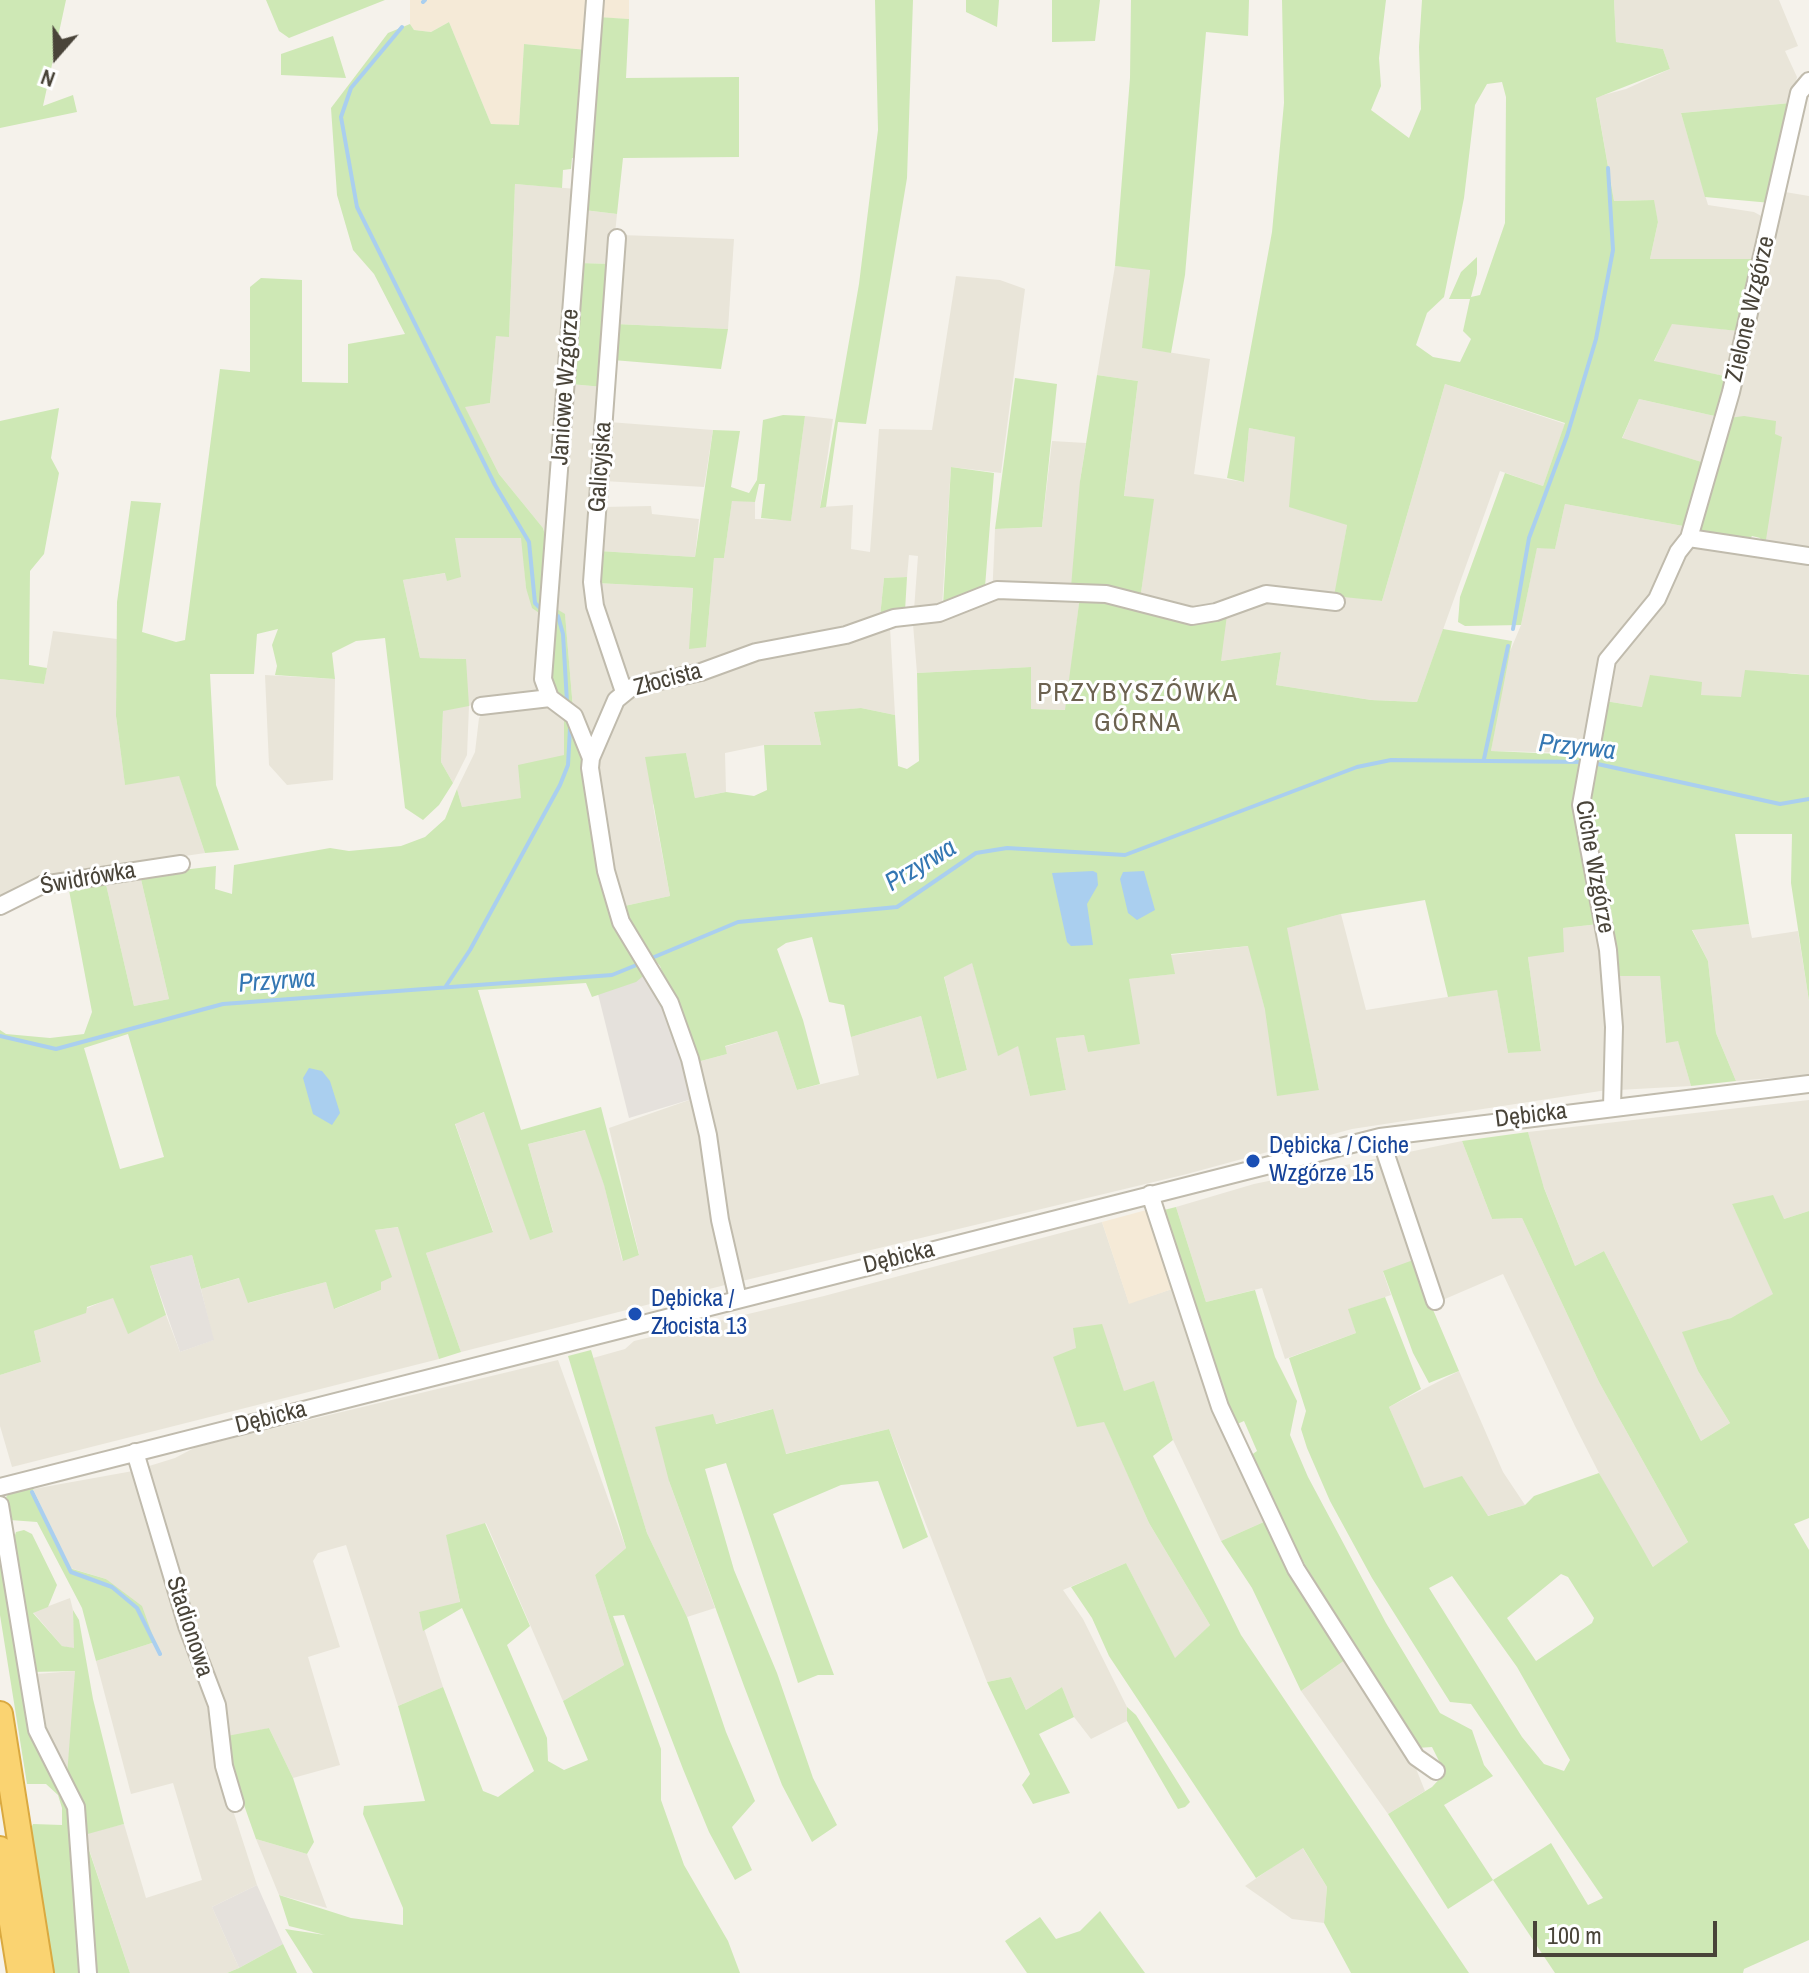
<!DOCTYPE html>
<html>
<head>
<meta charset="utf-8">
<style>
  body { margin:0 }
  #map { position:relative; width:1809px; height:1973px; overflow:hidden; background:#f5f2eb; font-family:"Archivo Narrow",sans-serif }
  canvas { display:block }
  .north { position:absolute; left:16px; top:16px; width:80px; height:80px; -webkit-text-stroke:6px #fff; paint-order:stroke; rotate:200deg; font-size:22px; font-weight:700; line-height:32px; text-align:center; color:#494439 }
  .north::after { content:''; display:block; margin:auto; width:28px; height:36px; background:#494439; clip-path:polygon(50% 0,100% 100%,50% 72%,0 100%) }
  .scale { position:absolute; left:1533px; top:1921px; width:184px; height:36px; box-sizing:border-box; border:4px solid #494439; border-top:0; padding-left:10px; font-size:24px; line-height:28px; white-space:nowrap; color:#494439; -webkit-text-stroke:6px #fff; paint-order:stroke }
</style>
</head>
<body>
<div id="map">
<canvas width="1809" height="1973"></canvas>
<div class="north">N</div>
<div class="scale">100 m</div>
</div>
<script>
const ctx = document.querySelector('canvas').getContext('2d');
ctx.lineJoin = 'round';
function paint(path, color) {
  ctx.fillStyle = color;
  ctx.fill(path, 'evenodd');
}
function poly(rows) {
  const path = new Path2D();
  for (const r of rows) {
    path.moveTo(r[0], r[1]);
    for (let i = 2; i < r.length; i += 2) path.lineTo(r[i], r[i + 1]);
  }
  return path;
}
function strokePath(path, color, width, dash) {
  ctx.strokeStyle = color;
  ctx.lineWidth = width;
  ctx.lineCap = dash ? 'butt' : 'round';
  ctx.setLineDash(dash || []);
  ctx.stroke(path);
}
function drawText(font, color, halo, rows, align = 'center') {
  ctx.font = font + ' "Archivo Narrow",sans-serif';
  ctx.lineWidth = 6;
  ctx.setLineDash([]);
  ctx.textBaseline = 'middle';
  ctx.strokeStyle = halo;
  ctx.fillStyle = color;
  for (const [text, x, y, turn = 0] of rows) {
    ctx.save();
    ctx.translate(x, y);
    ctx.rotate((+turn || 0) * Math.PI / 180);
    ctx.textAlign = isNaN(turn) ? turn : align;
    if (halo) ctx.strokeText(text, 0, 0);
    ctx.fillText(text, 0, 0);
    ctx.restore();
  }
}
const residential = poly([
  [1614,0,1779,0,1798,46,1785,51,1797,77,1791,103,1681,113,1708,205,1754,212,1765,218,1756,259,1650,259,1658,222,1653,200,1614,201,1596,97,1626,89,1670,69,1663,49,1616,42],
  [515,184,577,189,547,541,543,528,499,474,464,406,490,403,496,335,509,336],
  [1785,192,1809,196,1809,549,1765,546,1729,418],
  [584,210,617,214,612,264,579,263],
  [621,235,734,239,728,329,615,324],
  [1115,266,1150,269,1143,348,1210,359,1194,474,1244,482,1249,428,1296,437,1347,525,1335,595,1382,601,1445,384,1565,424,1543,486,1500,471,1417,702,1371,700,1276,685,1281,652,1221,661,1184,622,1186,606,1141,593,1153,500,1124,497,1138,381,1097,375],
  [956,276,1000,280,1025,289,1001,473,951,467,942,606,914,610,918,556,909,555,907,577,884,578,880,617,848,629,624,682,596,583,693,588,691,612,706,647,714,557,724,558,732,500,755,502,755,519,791,520,805,416,833,419,820,507,853,505,851,549,870,552,879,429,932,430],
  [1672,323,1738,331,1729,377,1654,362],
  [570,384,603,387,589,575,618,687,592,741,573,709,565,615,552,606],
  [1639,399,1719,417,1705,463,1622,439],
  [609,422,713,430,704,487,604,481],
  [1052,441,1086,443,1080,481,1080,596,1066,710,1031,709,1031,667,917,673,913,624,964,613,992,600,995,529,1042,527],
  [1565,504,1683,526,1650,600,1599,663,1581,753,1491,751,1506,661,1521,625,1537,547,1555,549],
  [651,506,652,514,699,519,695,557,599,551,603,507],
  [497,536,522,538,526,588,542,615,540,692,485,700,469,706,467,755,453,783,441,762,443,711,466,659,420,658,403,580,446,573,454,538],
  [1691,543,1748,555,1809,562,1809,675,1789,673,1742,697,1642,707,1605,701,1616,655],
  [890,627,895,715,861,708,814,713,821,745,764,745,725,753,726,792,695,798,686,753,653,805,670,896,620,907,607,816,596,783,597,760,624,697,725,672,767,655],
  [53,631,117,639,116,716,125,784,179,775,205,853,65,874,23,883,0,896,0,679,44,684],
  [265,675,335,679,333,780,287,785,269,765],
  [551,706,564,716,564,755,522,798,462,807,457,789,475,752,479,718,484,711],
  [140,875,169,999,134,1006,105,880],
  [1341,914,1366,1010,1497,989,1508,1053,1541,1050,1528,957,1563,928,1599,924,1609,1008,1607,1090,1352,1129,1187,1174,742,1281,723,1211,697,1062,727,1054,724,1047,777,1031,797,1090,859,1075,851,1037,921,1016,937,1079,967,1070,944,976,972,962,998,1055,1018,1045,1030,1096,1066,1090,1056,1038,1084,1035,1089,1052,1129,979,1174,974,1171,955,1249,946,1265,1010,1319,1090,1286,928],
  [1749,924,1752,938,1798,931,1809,1001,1809,1075,1736,1081,1716,1033,1708,961,1692,929],
  [1614,976,1660,976,1666,1042,1678,1040,1691,1086,1618,1090],
  [692,1099,699,1117,729,1284,461,1352,426,1253,493,1231,455,1123,485,1112,530,1239,553,1231,528,1144,586,1130,604,1184,622,1260,639,1254,609,1128],
  [1809,1100,1809,1211,1784,1219,1732,1204,1774,1294,1731,1318,1683,1333,1698,1371,1730,1423,1701,1441,1604,1251,1575,1266,1543,1185,1528,1132],
  [1462,1141,1492,1219,1522,1218,1599,1382,1688,1542,1654,1568,1621,1516,1575,1426,1503,1274,1431,1305,1383,1272,1391,1295,1349,1309,1356,1333,1285,1359,1262,1288,1206,1302,1176,1207,1254,1184],
  [1102,1222,1129,1303,1175,1288,1266,1521,1221,1541,1173,1440,1154,1382,1124,1392,1116,1366,1077,1348,1077,1426,1104,1421,1149,1523,1210,1625,1175,1659,1126,1563,1063,1590,1083,1619,1127,1707,1127,1721,1091,1739,1074,1717,1062,1687,1026,1710,1011,1677,987,1682,889,1429,785,1454,772,1409,715,1424,713,1415,669,1481,715,1608,687,1617,647,1533,593,1358,625,1349,634,1341,824,1296],
  [399,1227,439,1359,12,1467,0,1426,0,1375,41,1362,34,1331,113,1297,128,1333,166,1315,180,1352,213,1340,201,1289,240,1278,249,1303,326,1282,335,1309,381,1290,375,1230],
  [558,1360,626,1548,595,1575,624,1665,563,1701,486,1523,447,1536,460,1603,419,1613,443,1687,398,1706,346,1545,318,1553,313,1561,340,1647,308,1657,340,1765,293,1778,269,1728,211,1742,257,1885,212,1907,239,1968,227,1973,130,1973,84,1834,124,1824,146,1898,202,1880,173,1783,131,1794,96,1661,155,1642,106,1579,70,1568,33,1489,133,1471,175,1458,196,1447],
  [1459,1371,1503,1472,1525,1505,1487,1516,1424,1489,1389,1407],
  [70,1598,73,1610,75,1649,62,1646,33,1612],
  [1345,1660,1415,1766,1425,1791,1388,1814,1301,1691],
  [75,1671,74,1704,67,1775,45,1735,36,1674],
  [256,1839,307,1854,327,1908,279,1895],
  [1302,1847,1327,1887,1324,1923,1292,1919,1245,1886]
]);
const commercial = poly([
  [410,0,629,0,629,19,591,17,587,50,524,44,519,126,491,124,449,22,431,32,414,30,410,24],
  [1150,1209,1175,1288,1129,1304,1102,1222]
]);
const industrial = poly([
  [648,972,674,1026,692,1099,629,1118,598,994],
  [192,1255,214,1340,180,1352,150,1266],
  [257,1885,283,1944,239,1968,212,1907]
]);
const green = poly([
  [0,0,66,0,43,106,73,95,77,112,0,128],
  [266,0,385,0,289,38,279,31],
  [875,0,913,0,907,178,866,424,838,422,826,507,820,508,859,284,878,130],
  [966,0,999,0,997,27,966,12],
  [1052,0,1100,0,1095,41,1052,42],
  [1131,0,1249,0,1248,36,1206,32,1185,275,1171,353,1142,348,1150,270,1115,266,1130,78],
  [1282,0,1386,0,1379,58,1381,86,1371,110,1409,138,1421,109,1419,47,1422,0,1614,0,1616,42,1663,49,1670,69,1596,98,1614,201,1654,200,1658,222,1650,259,1756,259,1738,331,1672,324,1654,361,1729,377,1719,417,1639,399,1622,438,1705,463,1683,526,1565,504,1555,549,1537,548,1521,625,1465,626,1458,622,1460,597,1505,473,1543,486,1565,423,1445,384,1382,601,1334,596,1347,525,1289,507,1295,437,1249,428,1244,482,1227,478,1272,232,1284,103],
  [1502,82,1506,97,1505,223,1480,295,1471,297,1477,274,1477,257,1461,272,1449,299,1470,299,1463,331,1471,339,1460,362,1433,357,1416,345,1427,313,1444,297,1464,198,1475,105,1487,84],
  [598,17,629,19,626,78,739,77,739,157,623,158,617,214,584,210],
  [449,22,491,124,519,125,524,44,587,50,580,159,572,158,571,169,563,170,562,188,515,184,509,337,496,336,490,403,465,407,499,474,543,528,547,541,542,615,532,608,526,588,521,538,455,538,461,577,447,581,445,573,403,580,420,658,466,659,469,706,443,711,441,762,453,783,439,805,423,820,405,808,385,638,356,641,332,653,335,679,275,675,277,666,272,645,278,629,257,634,254,674,210,674,216,785,239,850,205,853,179,776,125,785,116,716,117,602,131,501,161,503,142,632,176,642,185,640,220,369,250,372,250,287,261,278,302,280,302,382,348,383,348,344,405,334,374,274,353,250,337,195,331,108,388,33,410,24,414,30,431,32],
  [333,36,346,78,281,75,281,54],
  [1791,103,1771,203,1705,197,1681,113],
  [579,263,612,264,603,387,570,384],
  [615,324,728,329,721,369,613,360],
  [1097,375,1138,381,1124,496,1154,499,1141,593,1137,594,1071,587,1080,481],
  [1015,378,1057,384,1042,527,995,529],
  [59,408,51,458,59,473,44,554,30,571,29,665,47,668,44,684,0,679,0,421],
  [783,415,805,416,791,521,761,518,765,484,759,484,755,502,732,501,724,558,714,558,706,647,689,649,693,588,596,583,599,551,695,557,713,430,740,431,731,487,749,493,757,480,763,420],
  [1744,416,1776,421,1775,434,1782,437,1765,546,1760,538,1752,536,1748,542,1700,532,1695,525,1729,418],
  [951,467,994,473,985,587,943,606],
  [907,577,905,611,880,617,884,578],
  [1080,596,1227,615,1221,661,1281,652,1276,685,1371,700,1417,702,1443,629,1512,641,1491,751,1584,755,1599,924,1563,928,1564,952,1528,957,1541,1051,1508,1053,1497,990,1448,997,1425,900,1341,914,1287,928,1319,1090,1277,1096,1265,1010,1248,946,1171,954,1175,974,1129,979,1140,1044,1088,1052,1084,1035,1056,1038,1066,1090,1030,1096,1018,1046,998,1056,972,963,944,977,967,1070,937,1079,921,1016,851,1037,844,1005,829,1002,812,937,786,943,777,949,803,1020,820,1084,797,1090,777,1031,725,1046,727,1054,697,1062,660,966,627,925,620,907,670,896,645,757,686,753,695,798,726,792,754,796,767,790,764,745,821,745,814,712,861,708,895,715,898,766,907,769,919,761,917,673,1031,667,1031,709,1065,710],
  [552,606,565,614,573,709,550,688],
  [1745,670,1809,675,1809,1001,1791,883,1792,834,1735,834,1749,924,1692,930,1708,961,1716,1033,1736,1081,1691,1086,1678,1041,1666,1043,1660,976,1614,976,1587,825,1588,779,1605,701,1642,707,1650,675,1702,682,1701,695,1741,697],
  [564,716,576,728,585,759,603,878,648,972,636,982,592,997,586,983,478,990,521,1130,601,1107,639,1255,623,1261,604,1185,585,1130,528,1144,553,1232,530,1240,484,1112,455,1124,493,1232,426,1253,461,1352,439,1359,398,1227,375,1230,392,1277,381,1282,381,1290,334,1309,326,1282,248,1303,239,1278,201,1289,192,1255,150,1266,166,1315,128,1334,113,1298,87,1307,86,1313,34,1331,41,1362,0,1375,0,1030,6,1034,50,1038,84,1034,92,1012,68,885,105,880,134,1006,169,999,140,875,216,866,215,889,232,894,234,865,330,848,349,851,401,846,425,837,445,819,457,789,462,807,521,798,518,765,564,755],
  [128,1034,164,1157,120,1169,84,1048],
  [1528,1132,1544,1188,1575,1266,1604,1251,1701,1441,1730,1423,1698,1371,1682,1332,1731,1318,1773,1294,1732,1204,1773,1195,1784,1219,1809,1211,1809,1518,1794,1524,1809,1550,1809,1940,1744,1969,1743,1973,1555,1973,1493,1880,1448,1909,1388,1814,1432,1787,1445,1773,1432,1747,1417,1748,1276,1517,1247,1458,1257,1451,1244,1421,1235,1425,1230,1422,1160,1211,1176,1207,1206,1302,1255,1290,1275,1357,1297,1401,1290,1435,1308,1477,1386,1623,1440,1713,1472,1730,1484,1765,1493,1776,1444,1805,1493,1880,1551,1843,1588,1905,1603,1898,1471,1704,1450,1702,1372,1578,1330,1501,1307,1448,1301,1429,1306,1411,1289,1358,1356,1333,1348,1309,1385,1297,1421,1389,1389,1407,1424,1488,1462,1476,1488,1516,1525,1505,1534,1496,1599,1473,1653,1567,1688,1542,1599,1382,1522,1218,1492,1219,1462,1141],
  [1561,1574,1568,1577,1594,1618,1592,1623,1536,1661,1507,1618],
  [1452,1576,1517,1667,1570,1760,1564,1771,1544,1764,1522,1737,1429,1588],
  [1416,1259,1431,1305,1459,1371,1429,1383,1413,1353,1383,1271],
  [1102,1324,1124,1391,1154,1381,1173,1440,1153,1456,1241,1635,1469,1973,1351,1973,1324,1923,1327,1887,1303,1848,1256,1878,1109,1656,1092,1618,1071,1587,1126,1563,1175,1658,1210,1625,1149,1523,1104,1422,1077,1427,1053,1357,1076,1348,1073,1328],
  [591,1350,647,1533,687,1617,726,1732,755,1801,732,1827,752,1870,735,1880,709,1832,683,1769,624,1615,613,1616,661,1749,661,1800,684,1865,728,1941,740,1973,313,1973,285,1929,325,1935,289,1926,279,1895,351,1918,403,1925,403,1908,363,1814,364,1806,425,1801,398,1706,443,1687,483,1791,498,1797,534,1771,462,1608,423,1631,419,1612,460,1602,446,1535,485,1523,530,1626,507,1645,547,1738,548,1761,564,1770,588,1760,563,1701,624,1665,595,1575,626,1548,568,1356],
  [773,1409,786,1454,889,1429,928,1537,903,1549,878,1481,841,1485,773,1514,834,1675,818,1675,798,1683,726,1463,705,1469,734,1570,777,1673,813,1778,837,1825,812,1842,782,1785,744,1686,669,1481,655,1427,713,1414,716,1424],
  [36,1485,33,1490,69,1568,106,1579,142,1606,155,1642,96,1661,82,1608,37,1522,10,1520,6,1497,11,1491],
  [1266,1521,1345,1660,1301,1691,1252,1588,1221,1541],
  [24,1530,32,1534,57,1585,48,1607,33,1613,62,1646,74,1648,73,1610,79,1620,93,1699,124,1824,84,1835,130,1973,93,1973,89,1925,84,1834,83,1819,79,1795,67,1775,75,1671,31,1672,11,1547,16,1532],
  [0,1537,26,1700,72,1821,83,1973,54,1973,31,1828,33,1824,62,1825,62,1808,58,1795,46,1784,27,1784,0,1615],
  [1011,1677,1026,1710,1062,1687,1074,1717,1039,1734,1070,1793,1033,1804,1022,1785,1030,1774,987,1682],
  [1127,1707,1136,1715,1190,1802,1185,1807,1178,1809,1127,1721],
  [269,1728,293,1778,314,1842,307,1854,256,1839,233,1774,227,1736],
  [1100,1911,1145,1973,1027,1973,1005,1941,1040,1917,1056,1939,1080,1931],
  [283,1944,297,1973,227,1973,239,1968]
]);
const water = poly([
  [1093,871,1097,873,1098,885,1087,904,1093,945,1071,946,1067,942,1052,873],
  [1144,871,1155,910,1137,920,1128,913,1120,879,1123,872],
  [309,1068,322,1071,330,1081,340,1113,332,1125,313,1114,303,1078]
]);
const stream = poly([
  [423,2,425,0],
  [402,27,351,88,341,117,357,207,495,485,529,542,535,603,541,609],
  [553,614,558,616,563,634,567,702],
  [1513,629,1529,538,1567,436,1596,339,1613,250,1608,168],
  [1484,759,1508,646],
  [1593,763,1780,804,1809,799],
  [647,960,738,922,897,907,976,853,1007,848,1125,855,1357,767,1391,760,1584,762],
  [446,986,470,950,560,785,568,765,570,728],
  [0,1036,56,1049,223,1004,612,975,639,964],
  [32,1492,71,1572,112,1587,137,1608,160,1654]
]);
const minor = poly([
  [617,238,592,582,595,606,624,692],
  [1689,538,1731,392,1799,93,1809,81],
  [481,706,550,698],
  [591,758,574,716,550,698,543,679,595,0],
  [0,906,42,885,181,864],
  [1612,1107,1614,1027,1608,950,1581,805,1607,660,1657,599,1678,552,1689,538,1809,556],
  [1380,1137,1435,1301],
  [1150,1194,1220,1407,1296,1569,1416,1757,1436,1771],
  [738,1299,720,1220,708,1135,690,1059,670,1003,621,922,606,871,590,768,591,758,616,700,632,687,701,672,756,652,846,635,894,618,939,613,997,590,1106,594,1192,616,1216,612,1266,594,1336,602],
  [135,1452,187,1626,217,1705,224,1766,235,1803],
  [0,1487,1380,1137,1809,1084],
  [0,1505,37,1730,76,1807,88,1973]
]);
const highway = poly([
  [0,1714,41,1973],
  [0,1849,20,1973]
]);
const markers = [
  [1253,1161,8,"#1a4fb4"],
  [635,1314,8,"#1a4fb4"]
];
const streetNames = [
  ["Zielone Wzgórze",1751,309,-77],
  ["Janiowe Wzgórze",566,387,-86],
  ["Galicyjska",601,467,-86],
  ["Złocista",668,680,-15],
  ["Ciche Wzgórze",1594,867,80],
  ["Świdrówka",88,879,-10],
  ["Dębicka",1531,1116,-7],
  ["Dębicka",899,1258,-14],
  ["Dębicka",271,1418,-14],
  ["Stadionowa",189,1627,72]
];
const transitNames = [
  ["Dębicka / Ciche",1269,1147],
  ["Wzgórze 15",1269,1175],
  ["Dębicka /",651,1300],
  ["Złocista 13",651,1328]
];
const neighbourhoodNames = [
  ["PRZYBYSZÓWKA",1138,694],
  ["GÓRNA",1138,724]
];
const waterNames = [
  ["Przyrwa",1577,748,6],
  ["Przyrwa",921,866,-31],
  ["Przyrwa",277,982,-4]
];
paint(residential, '#e9e5d9');
paint(commercial, '#f5ead7');
paint(industrial, '#e5e1dc');
paint(green, '#cee8b5');
paint(water, '#aacfef');
strokePath(stream, '#aacfef', 4);
strokePath(minor, '#c0bbad', 20);
strokePath(highway, '#daa940', 28);
strokePath(minor, '#fff', 16);
strokePath(highway, '#fad371', 24);
for (const [x, y, r, color] of markers) {
  const dot = new Path2D();
  dot.arc(x, y, r, 0, 2 * Math.PI);
  ctx.fillStyle = color;
  ctx.fill(dot);
  strokePath(dot, '#fff', 3);
}
drawText('24px', '#494439', '#fff', streetNames);
drawText('24px', '#164399', '#fff', transitNames, 'left');
ctx.letterSpacing = '2px';
drawText('26px', '#6c6250', '#fff', neighbourhoodNames);
ctx.letterSpacing = '0px';
drawText('italic 26px', '#3477b3', '#fff', waterNames);
</script>
</body>
</html>
